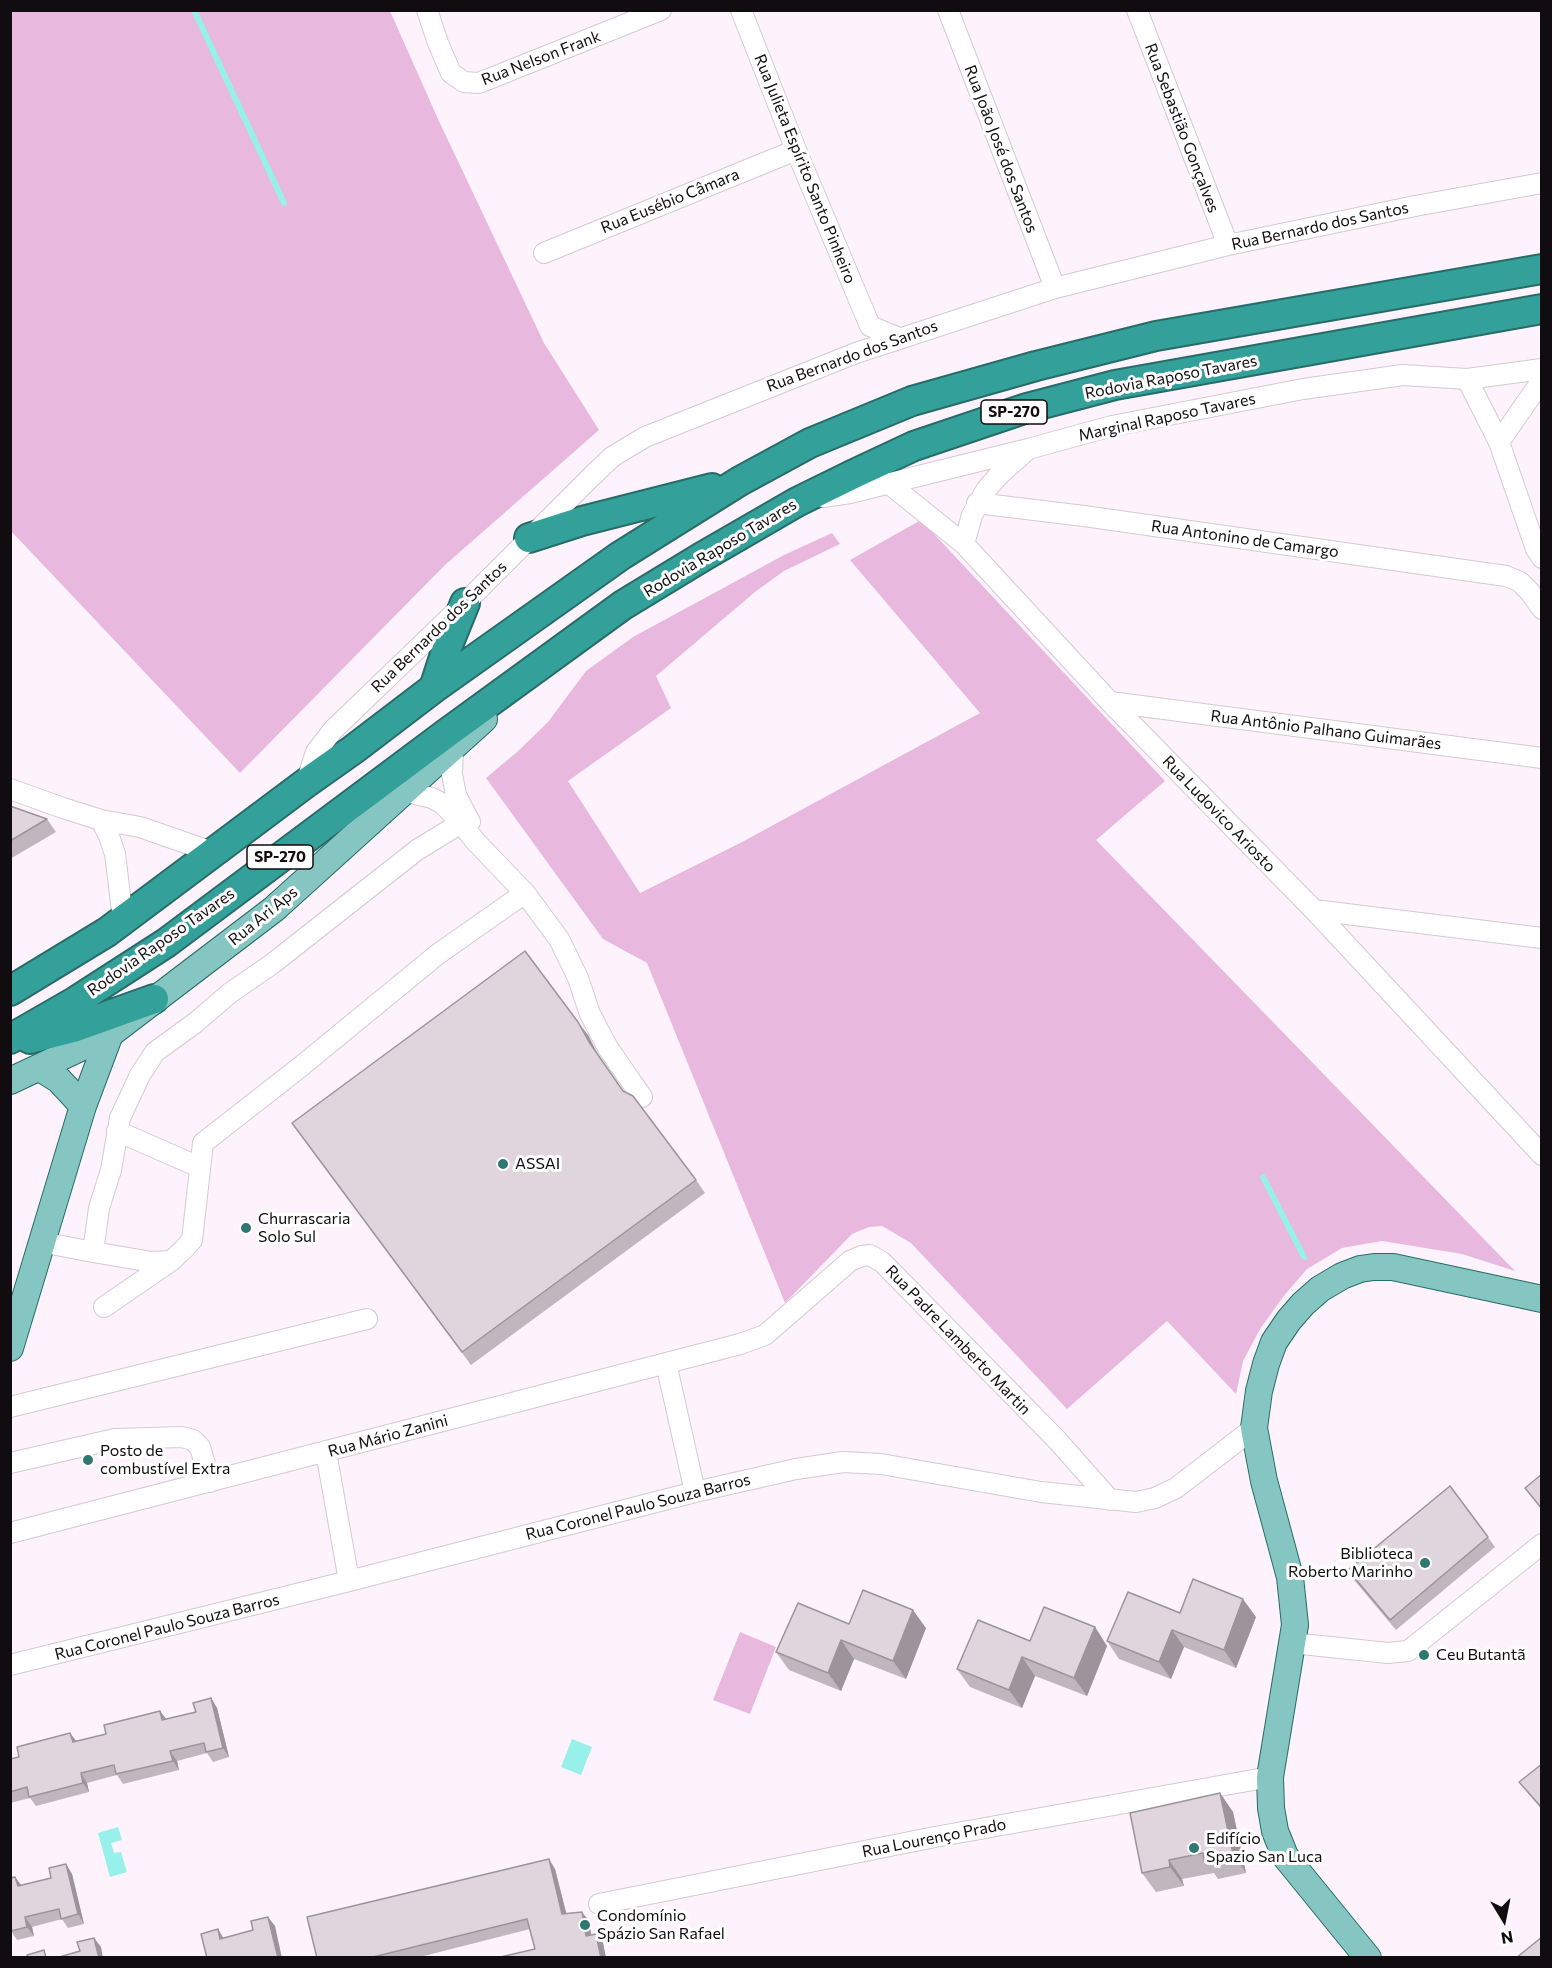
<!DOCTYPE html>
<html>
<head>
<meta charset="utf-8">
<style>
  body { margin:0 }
  #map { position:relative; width:1552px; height:1968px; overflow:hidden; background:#fef3fc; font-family:Commissioner,sans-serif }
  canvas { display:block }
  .frame { position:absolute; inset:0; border:12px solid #100c0f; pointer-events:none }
  .north { position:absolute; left:1474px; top:1890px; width:60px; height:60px; -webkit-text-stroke:4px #fff; paint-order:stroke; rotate:170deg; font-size:16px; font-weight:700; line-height:24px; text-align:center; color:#100c0f }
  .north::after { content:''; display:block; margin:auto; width:21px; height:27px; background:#100c0f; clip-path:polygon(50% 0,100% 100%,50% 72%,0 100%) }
</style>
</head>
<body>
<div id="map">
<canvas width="1552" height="1968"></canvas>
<div class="frame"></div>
<div class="north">N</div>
</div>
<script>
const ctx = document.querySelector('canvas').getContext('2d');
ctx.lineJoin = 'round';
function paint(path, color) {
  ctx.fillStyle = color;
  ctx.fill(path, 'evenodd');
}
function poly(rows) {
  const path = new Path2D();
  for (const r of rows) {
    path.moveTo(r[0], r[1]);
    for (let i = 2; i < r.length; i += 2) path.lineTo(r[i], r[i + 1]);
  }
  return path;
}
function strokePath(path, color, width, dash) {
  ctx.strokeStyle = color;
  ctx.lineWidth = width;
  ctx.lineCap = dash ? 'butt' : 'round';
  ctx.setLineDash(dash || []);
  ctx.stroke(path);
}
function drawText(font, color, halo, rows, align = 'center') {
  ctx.font = font + ' Commissioner,sans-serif';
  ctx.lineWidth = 6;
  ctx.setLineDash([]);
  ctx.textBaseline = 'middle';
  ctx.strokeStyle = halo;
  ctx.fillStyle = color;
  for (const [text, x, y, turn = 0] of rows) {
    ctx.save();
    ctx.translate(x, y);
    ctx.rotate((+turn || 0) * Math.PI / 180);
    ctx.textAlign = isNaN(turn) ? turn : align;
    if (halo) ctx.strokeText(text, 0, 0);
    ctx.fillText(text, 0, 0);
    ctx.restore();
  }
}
const green = poly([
  [11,10,390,11,438,119,544,343,599,430,445,565,240,773,11,531],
  [921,520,1165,781,1096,840,1515,1271,1462,1254,1382,1241,1342,1248,1307,1269,1283,1297,1260,1329,1243,1361,1236,1394,1167,1321,1067,1409,911,1243,882,1226,869,1227,852,1234,785,1303,647,963,603,939,486,778,517,752,548,722,586,671,633,637,784,555,832,533,840,544,784,571,755,592,656,676,671,708,568,781,640,893,742,842,980,713,850,560],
  [740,1632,776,1647,750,1714,713,1700]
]);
const water = poly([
  [572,1739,592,1747,581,1775,561,1767],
  [118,1827,122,1840,111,1843,114,1853,121,1852,127,1872,110,1877,98,1833]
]);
const stream = poly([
  [194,10,284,203],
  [1263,1177,1304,1257]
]);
const minor = poly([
  [427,10,438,43,451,73,464,82,479,83,661,10],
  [741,10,796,150,870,326,899,338],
  [948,10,1055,288],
  [1137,10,1228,245],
  [544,253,796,150],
  [1467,379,1499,442,1536,549,1542,558],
  [1499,442,1542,380],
  [888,483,964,544,1110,702,1314,910,1542,1155],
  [823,497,850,493,1028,449,1112,426,1303,389,1403,375,1467,379,1542,369],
  [977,503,1084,516,1506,576,1520,582,1530,592,1542,609],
  [964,544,972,515,986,490,999,475,1026,451],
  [1110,702,1542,758],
  [453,748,452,774,456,795,470,822],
  [306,783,316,752,333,730,465,603,591,477,612,457,645,437,856,353,1055,288,1228,245,1415,206,1542,183],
  [10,789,63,808,101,820,140,827,212,852],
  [403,791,432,798,443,804,461,823,476,842,525,893,438,954,299,1068,203,1143,192,1240,183,1250,171,1261,152,1262,93,1252,99,1208,111,1170,120,1118,140,1075,155,1052,195,1023,230,993,272,964,417,850,461,823,468,818],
  [101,820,109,836,115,854,123,919],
  [525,893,559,939,578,978,590,1014,608,1048,642,1097],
  [1314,910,1542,938],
  [117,1131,199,1167],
  [41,1242,93,1252],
  [104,1307,171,1261],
  [666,1363,695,1492],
  [10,1407,367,1319],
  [326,1452,349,1581],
  [10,1463,115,1439,182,1437,193,1440,200,1447,210,1482],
  [10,1533,740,1344,765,1335,850,1261,862,1256,870,1255,882,1262,1058,1441,1110,1500],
  [1292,1643,1388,1653,1408,1651,1542,1544],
  [10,1665,349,1581,695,1492,796,1469,843,1462,881,1464,1041,1492,1136,1502,1155,1498,1176,1488,1254,1428],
  [599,1904,935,1837,1270,1777]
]);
const major = poly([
  [40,1068,59,1080,83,1106],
  [10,1081,110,1034,274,909,484,719],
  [10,1348,83,1106,110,1034],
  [1368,1958,1285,1856,1275,1831,1271,1808,1270,1777,1295,1625,1290,1577,1264,1481,1254,1428,1259,1391,1266,1364,1274,1342,1289,1320,1303,1304,1320,1289,1342,1276,1360,1269,1374,1267,1393,1267,1542,1299]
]);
const highway = poly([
  [529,538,582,521,712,488],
  [434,688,448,645,465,603],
  [10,991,107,932,306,783,354,749,434,688,620,556,740,481,810,443,912,401,1036,366,1156,336,1542,269],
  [10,1039,76,1001,166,943,447,733,623,605,702,557,797,502,854,474,914,446,1027,408,1115,385,1542,309],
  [30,1039,73,1028,154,999]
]);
const wall = poly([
  [10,806,47,819,56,832,10,859],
  [588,1035,598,1055,623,1091,696,1180,705,1193,471,1365,292,1123],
  [1450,1486,1495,1547,1396,1630,1354,1580,1348,1570],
  [1180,1613,1256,1617,1236,1668,1184,1647,1171,1679,1119,1659,1107,1641],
  [849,1624,926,1628,906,1679,854,1659,841,1691,789,1670,776,1652],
  [1095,1627,1107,1646,1087,1696,1035,1676,1022,1708,970,1687,957,1669,1030,1641],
  [211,1698,217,1708,229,1757,213,1762,207,1753,177,1761,179,1770,123,1784,117,1775,87,1783,89,1792,36,1806,30,1798,10,1803,10,1759,196,1712],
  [1542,1764,1542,1810,1519,1782],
  [1220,1793,1233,1812,1246,1873,1218,1879,1214,1873,1182,1879,1184,1886,1156,1892,1142,1873],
  [66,1864,72,1874,84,1924,68,1928,62,1919,32,1927,34,1936,17,1940,11,1931,15,1877,21,1886,51,1878],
  [555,1869,566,1913,589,1921,591,1935,596,1934,603,1943,606,1958,496,1958,535,1949,530,1929,416,1958,317,1958]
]);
const shadedWall = poly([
  [578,1022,588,1035,598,1055,589,1042],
  [1243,1599,1256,1617,1236,1668,1224,1650],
  [913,1610,926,1628,906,1679,893,1661],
  [1095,1627,1107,1646,1087,1696,1074,1678],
  [1172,1630,1184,1647,1171,1679,1159,1662],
  [841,1640,854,1659,841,1691,828,1673],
  [1022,1657,1035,1676,1022,1708,1009,1690],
  [211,1698,217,1708,229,1757,223,1748],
  [160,1711,167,1720,162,1720],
  [70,1733,77,1742,73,1742],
  [170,1751,177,1761,179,1770,173,1761],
  [81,1773,87,1783,89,1792,83,1783],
  [1220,1793,1233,1812,1246,1873,1233,1854],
  [549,1859,555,1869,569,1924,562,1914],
  [1169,1860,1182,1879,1184,1886,1170,1867],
  [66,1864,72,1874,84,1924,78,1914],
  [15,1877,22,1886,18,1886],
  [582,1912,589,1921,593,1945,586,1936],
  [25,1917,32,1927,34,1936,27,1927],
  [268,1917,275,1926,282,1958,278,1958],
  [218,1929,224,1939,220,1939],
  [596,1934,603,1943,606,1958,601,1958],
  [94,1938,101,1947,103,1958,99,1958]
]);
const building = poly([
  [10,806,47,819,10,841,10,806],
  [525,951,578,1022,589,1042,623,1091,633,1096,696,1180,462,1352,292,1123,525,951],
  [1542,1474,1542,1509,1525,1488,1542,1474],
  [1450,1486,1488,1537,1390,1620,1348,1570,1450,1486],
  [1193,1579,1243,1599,1224,1650,1172,1630,1159,1662,1107,1641,1128,1592,1180,1613,1193,1579],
  [863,1590,913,1610,893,1661,841,1640,828,1673,776,1652,798,1603,849,1624,863,1590],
  [1044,1607,1095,1627,1074,1678,1022,1657,1009,1690,957,1669,978,1620,1030,1641,1044,1607],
  [211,1698,223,1748,206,1752,204,1743,170,1751,173,1761,116,1774,114,1765,81,1773,83,1783,29,1797,27,1787,10,1792,10,1759,19,1757,17,1747,70,1733,73,1742,106,1734,104,1725,160,1711,162,1720,196,1712,193,1703,211,1698],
  [1542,1764,1542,1808,1519,1782,1542,1764],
  [1220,1793,1233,1854,1204,1860,1203,1853,1169,1860,1170,1867,1142,1873,1130,1813,1220,1793],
  [549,1859,562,1914,582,1912,586,1936,596,1934,601,1958,496,1958,535,1949,527,1919,369,1958,317,1958,307,1917,549,1859],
  [66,1864,78,1914,61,1919,59,1909,25,1917,27,1927,11,1931,10,1878,15,1877,18,1886,51,1878,49,1868,66,1864],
  [268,1917,278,1958,207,1958,201,1934,218,1929,220,1939,253,1930,251,1921,268,1917],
  [1542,1937,1542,1958,1516,1958,1542,1937],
  [94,1938,99,1958,56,1958,80,1951,77,1942,94,1938],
  [44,1950,46,1958,28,1958,27,1955,44,1950]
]);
const markers = [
  [503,1164,6,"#2f7773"],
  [246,1228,6,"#2f7773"],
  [88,1460,6,"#2f7773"],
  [1425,1563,6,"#2f7773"],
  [1424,1655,6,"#2f7773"],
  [1194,1848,6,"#2f7773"],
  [585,1925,6,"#2f7773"]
];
const shields = [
  [1014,412,66],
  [280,857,66]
];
const shieldNames = [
  ["SP-270",1014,412],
  ["SP-270",280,857]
];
const streetNames = [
  ["Rua Nelson Frank",541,58,-21],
  ["Rua Sebastião Gonçalves",1182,128,69],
  ["Rua João José dos Santos",1001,149,69],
  ["Rua Julieta Espírito Santo Pinheiro",805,169,68],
  ["Rua Eusébio Câmara",670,201,-22],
  ["Rua Bernardo dos Santos",1320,226,-12],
  ["Rua Bernardo dos Santos",852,356,-20],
  ["Rodovia Raposo Tavares",1171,377,-11],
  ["Marginal Raposo Tavares",1167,417,-12],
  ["Rua Antonino de Camargo",1245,539,8],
  ["Rodovia Raposo Tavares",720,548,-31],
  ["Rua Bernardo dos Santos",439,627,-44],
  ["Rua Antônio Palhano Guimarães",1326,730,7],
  ["Rua Ludovico Ariosto",1219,814,46],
  ["Rua Ari Aps",263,916,-39],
  ["Rodovia Raposo Tavares",161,942,-35],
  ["Rua Padre Lamberto Martin",958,1340,46],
  ["Rua Mário Zanini",388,1436,-15],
  ["Rua Coronel Paulo Souza Barros",638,1507,-14],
  ["Rua Coronel Paulo Souza Barros",167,1627,-14],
  ["Rua Lourenço Prado",934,1838,-11]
];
const poiNames = [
  ["ASSAI",515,1164],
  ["Churrascaria",258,1219],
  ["Solo Sul",258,1237],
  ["Posto de",100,1451],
  ["combustível Extra",100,1469],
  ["Biblioteca",1413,1554,"right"],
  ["Roberto Marinho",1413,1572,"right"],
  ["Ceu Butantã",1436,1655],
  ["Edifício",1206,1839],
  ["Spazio San Luca",1206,1857],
  ["Condomínio",597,1916],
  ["Spázio San Rafael",597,1934]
];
paint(green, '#e9b8df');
paint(water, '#97f0ea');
strokePath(stream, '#97f0ea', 6);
strokePath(minor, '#d5c9d2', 22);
strokePath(major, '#276c69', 28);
strokePath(highway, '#276c69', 32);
strokePath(minor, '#fff', 20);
strokePath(major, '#85c6c2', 26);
strokePath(highway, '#34a09a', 28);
paint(wall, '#c1b6be');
paint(shadedWall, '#9d949b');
paint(building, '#e0d4dd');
strokePath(building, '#9d949b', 1.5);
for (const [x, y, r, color] of markers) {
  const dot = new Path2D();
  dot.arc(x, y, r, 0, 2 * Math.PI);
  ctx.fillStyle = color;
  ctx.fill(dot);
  strokePath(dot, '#fff', 2);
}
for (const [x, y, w] of shields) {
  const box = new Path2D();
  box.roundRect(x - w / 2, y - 12, w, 24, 4.5);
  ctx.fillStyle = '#fff';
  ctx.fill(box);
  strokePath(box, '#100c0f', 1.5);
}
drawText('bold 15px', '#100c0f', null, shieldNames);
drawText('16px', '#100c0f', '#fff', streetNames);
drawText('16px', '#100c0f', '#fff', poiNames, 'left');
</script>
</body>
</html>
